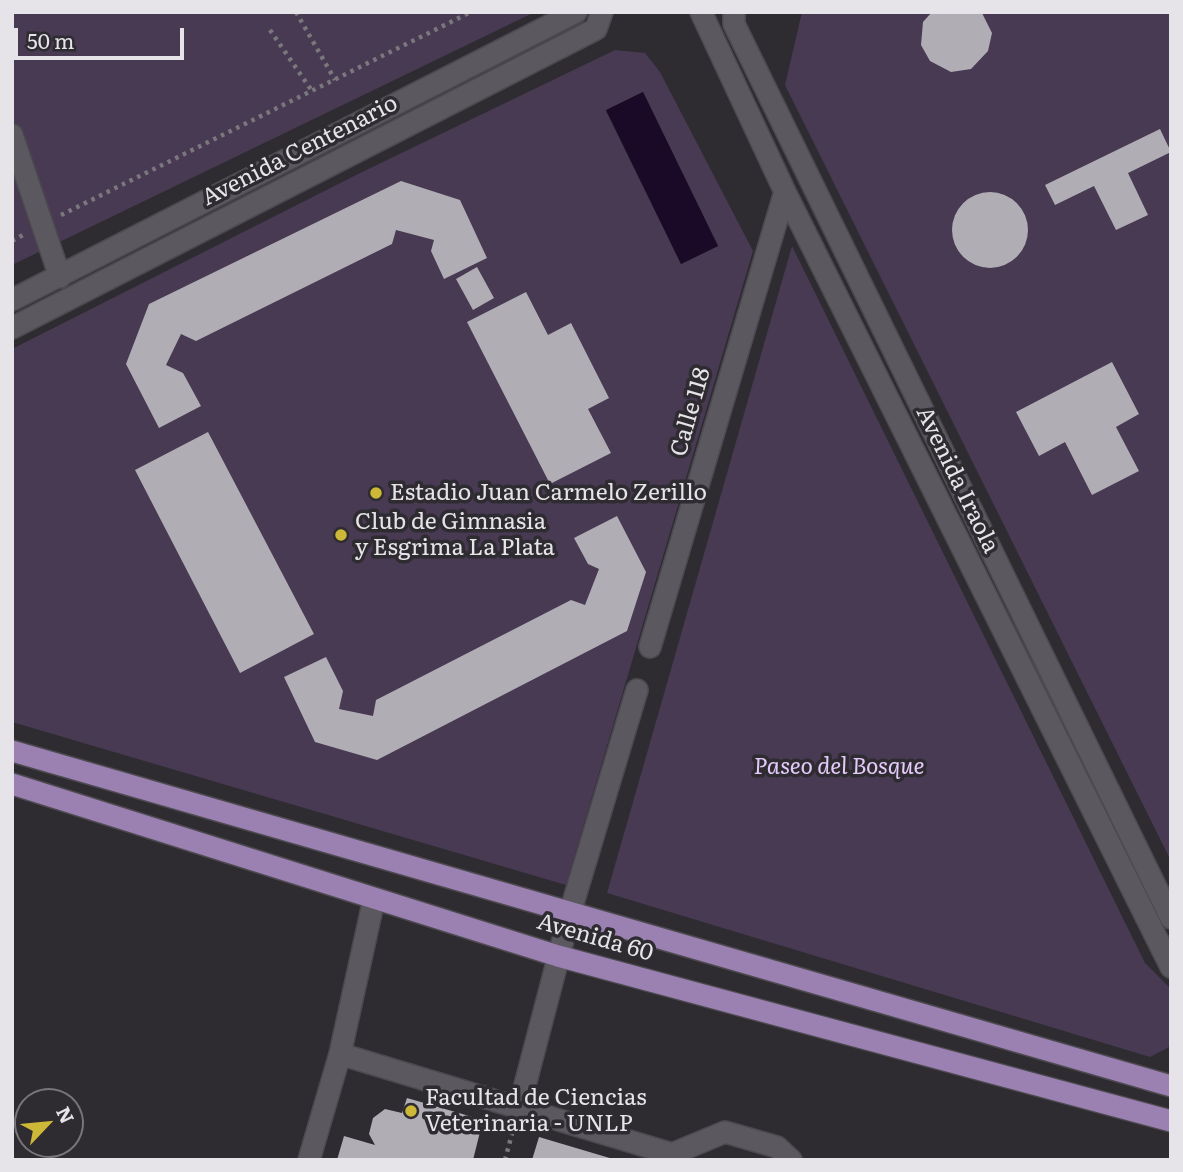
<!DOCTYPE html>
<html>
<head>
<meta charset="utf-8">
<style>
  body { margin:0 }
  #map { position:relative; width:1183px; height:1172px; overflow:hidden; background:#2e2b31; font-family:Literata,serif }
  canvas { display:block }
  .frame { position:absolute; inset:0; border:14px solid #e6e4e8; pointer-events:none }
  .north { position:absolute; left:14px; top:1088px; width:70px; height:70px; box-sizing:border-box; background:#2e2b31; border:2px solid #78757a; border-radius:50%; rotate:64deg; font-size:19px; font-weight:700; line-height:28px; text-align:center; color:#e6e4e8 }
  .north::after { content:''; display:block; margin:auto; width:24px; height:32px; background:#ceb837; clip-path:polygon(50% 0,100% 100%,50% 72%,0 100%) }
  .scale { position:absolute; left:14px; top:28px; width:170px; height:32px; box-sizing:border-box; border:4px solid #e6e4e8; border-top:0; padding-left:9px; font-size:21px; line-height:24px; white-space:nowrap; color:#e6e4e8; -webkit-text-stroke:5px #2e2b31; paint-order:stroke }
</style>
</head>
<body>
<div id="map">
<canvas width="1183" height="1172"></canvas>
<div class="frame"></div>
<div class="north">N</div>
<div class="scale">50 m</div>
</div>
<script>
const ctx = document.querySelector('canvas').getContext('2d');
ctx.lineJoin = 'round';
function paint(path, color) {
  ctx.fillStyle = color;
  ctx.fill(path, 'evenodd');
}
function poly(rows) {
  const path = new Path2D();
  for (const r of rows) {
    if (r.length === 3) {
      path.moveTo(r[0] + r[2], r[1]);
      path.arc(r[0], r[1], r[2], 0, 2 * Math.PI);
      continue;
    }
    path.moveTo(r[0], r[1]);
    for (let i = 2; i < r.length; i += 2) path.lineTo(r[i], r[i + 1]);
  }
  return path;
}
function strokePath(path, color, width, dash) {
  ctx.strokeStyle = color;
  ctx.lineWidth = width;
  ctx.lineCap = dash ? 'butt' : 'round';
  ctx.setLineDash(dash || []);
  ctx.stroke(path);
}
function drawText(font, color, halo, rows, align = 'center') {
  ctx.font = font + ' Literata,serif';
  ctx.lineWidth = 7;
  ctx.setLineDash([]);
  ctx.textBaseline = 'middle';
  ctx.strokeStyle = halo;
  ctx.fillStyle = color;
  for (const [text, x, y, turn = 0] of rows) {
    ctx.save();
    ctx.translate(x, y);
    ctx.rotate((+turn || 0) * Math.PI / 180);
    ctx.textAlign = isNaN(turn) ? turn : align;
    if (halo) ctx.strokeText(text, 0, 0);
    ctx.fillText(text, 0, 0);
    ctx.restore();
  }
}
const green = poly([
  [12,12,535,12,12,265],
  [802,12,1171,12,1171,861,785,85],
  [615,50,645,53,660,72,753,251,566,885,12,722,12,349,358,174],
  [643,92,718,246,681,264,606,111],
  [792,246,1145,963,1171,989,1171,1046,1150,1057,607,893]
]);
const water = poly([
  [643,92,718,246,681,264,606,110]
]);
const building = poly([
  [932,12,982,13,992,33,988,51,971,69,951,72,930,61,921,45,923,22],
  [1160,129,1171,152,1128,173,1148,215,1116,230,1094,186,1055,205,1045,185],
  [401,181,460,200,487,258,444,279,431,251,434,240,396,230,392,244,196,341,181,334,166,365,183,373,201,406,159,428,126,364,149,304],
  [990,230,38],
  [477,267,494,298,473,310,456,279],
  [526,292,548,335,571,323,609,398,588,409,611,453,550,484,467,322],
  [1112,362,1139,414,1116,427,1139,471,1092,495,1065,442,1039,456,1016,412],
  [208,432,314,634,240,673,135,470],
  [617,516,646,572,627,631,377,760,315,742,284,677,326,657,343,691,339,709,373,716,376,700,571,600,585,605,599,569,588,564,574,538],
  [407,1098,483,1120,473,1160,337,1160,344,1136,375,1145,369,1134,373,1118,385,1109,402,1113],
  [539,1137,613,1159,613,1160,532,1160]
]);
const path = poly([
  [296,12,335,80],
  [270,30,312,91],
  [61,215,471,12],
  [12,241,25,234],
  [505,1160,514,1126]
]);
const minor = poly([
  [701,12,785,192,1171,967],
  [734,12,734,24,1171,918],
  [12,135,60,277],
  [12,300,576,12],
  [12,328,596,29,602,12],
  [650,647,785,192],
  [340,1054,672,1154,725,1132,777,1147,791,1160],
  [519,1108,570,913,637,690],
  [309,1160,340,1054,374,899]
]);
const major = poly([
  [12,751,1171,1086],
  [12,784,558,956,1171,1121]
]);
const markers = [
  [376,493,7,"#ceb837"],
  [341,535,7,"#ceb837"],
  [411,1111,7,"#ceb837"]
];
const streetNames = [
  ["Avenida Centenario",300,151,-27],
  ["Calle 118",691,412,-74],
  ["Avenida Iraola",957,480,64],
  ["Avenida 60",595,938,16]
];
const poiNames = [
  ["Estadio Juan Carmelo Zerillo",390,493],
  ["Club de Gimnasia",355,522],
  ["y Esgrima La Plata",355,548],
  ["Facultad de Ciencias",425,1098],
  ["Veterinaria - UNLP",425,1124]
];
const parkNames = [
  ["Paseo del Bosque",839,767]
];
paint(green, '#473a52');
paint(water, '#1b0a27');
paint(building, '#b1adb5');
strokePath(minor, '#4c494f', 24);
strokePath(major, '#4c494f', 24);
strokePath(path, '#7a777d', 4.5, [3.5, 5]);
strokePath(minor, '#5b585f', 21);
strokePath(major, '#9b80b2', 21);
for (const [x, y, r, color] of markers) {
  const dot = new Path2D();
  dot.arc(x, y, r, 0, 2 * Math.PI);
  ctx.fillStyle = color;
  ctx.fill(dot);
  strokePath(dot, '#2e2b31', 2.5);
}
drawText('23px', '#e6e4e8', '#2e2b31', streetNames);
drawText('23px', '#e6e4e8', '#2e2b31', poiNames, 'left');
drawText('italic 23px', '#e4cafb', '#2e2b31', parkNames);
</script>
</body>
</html>
